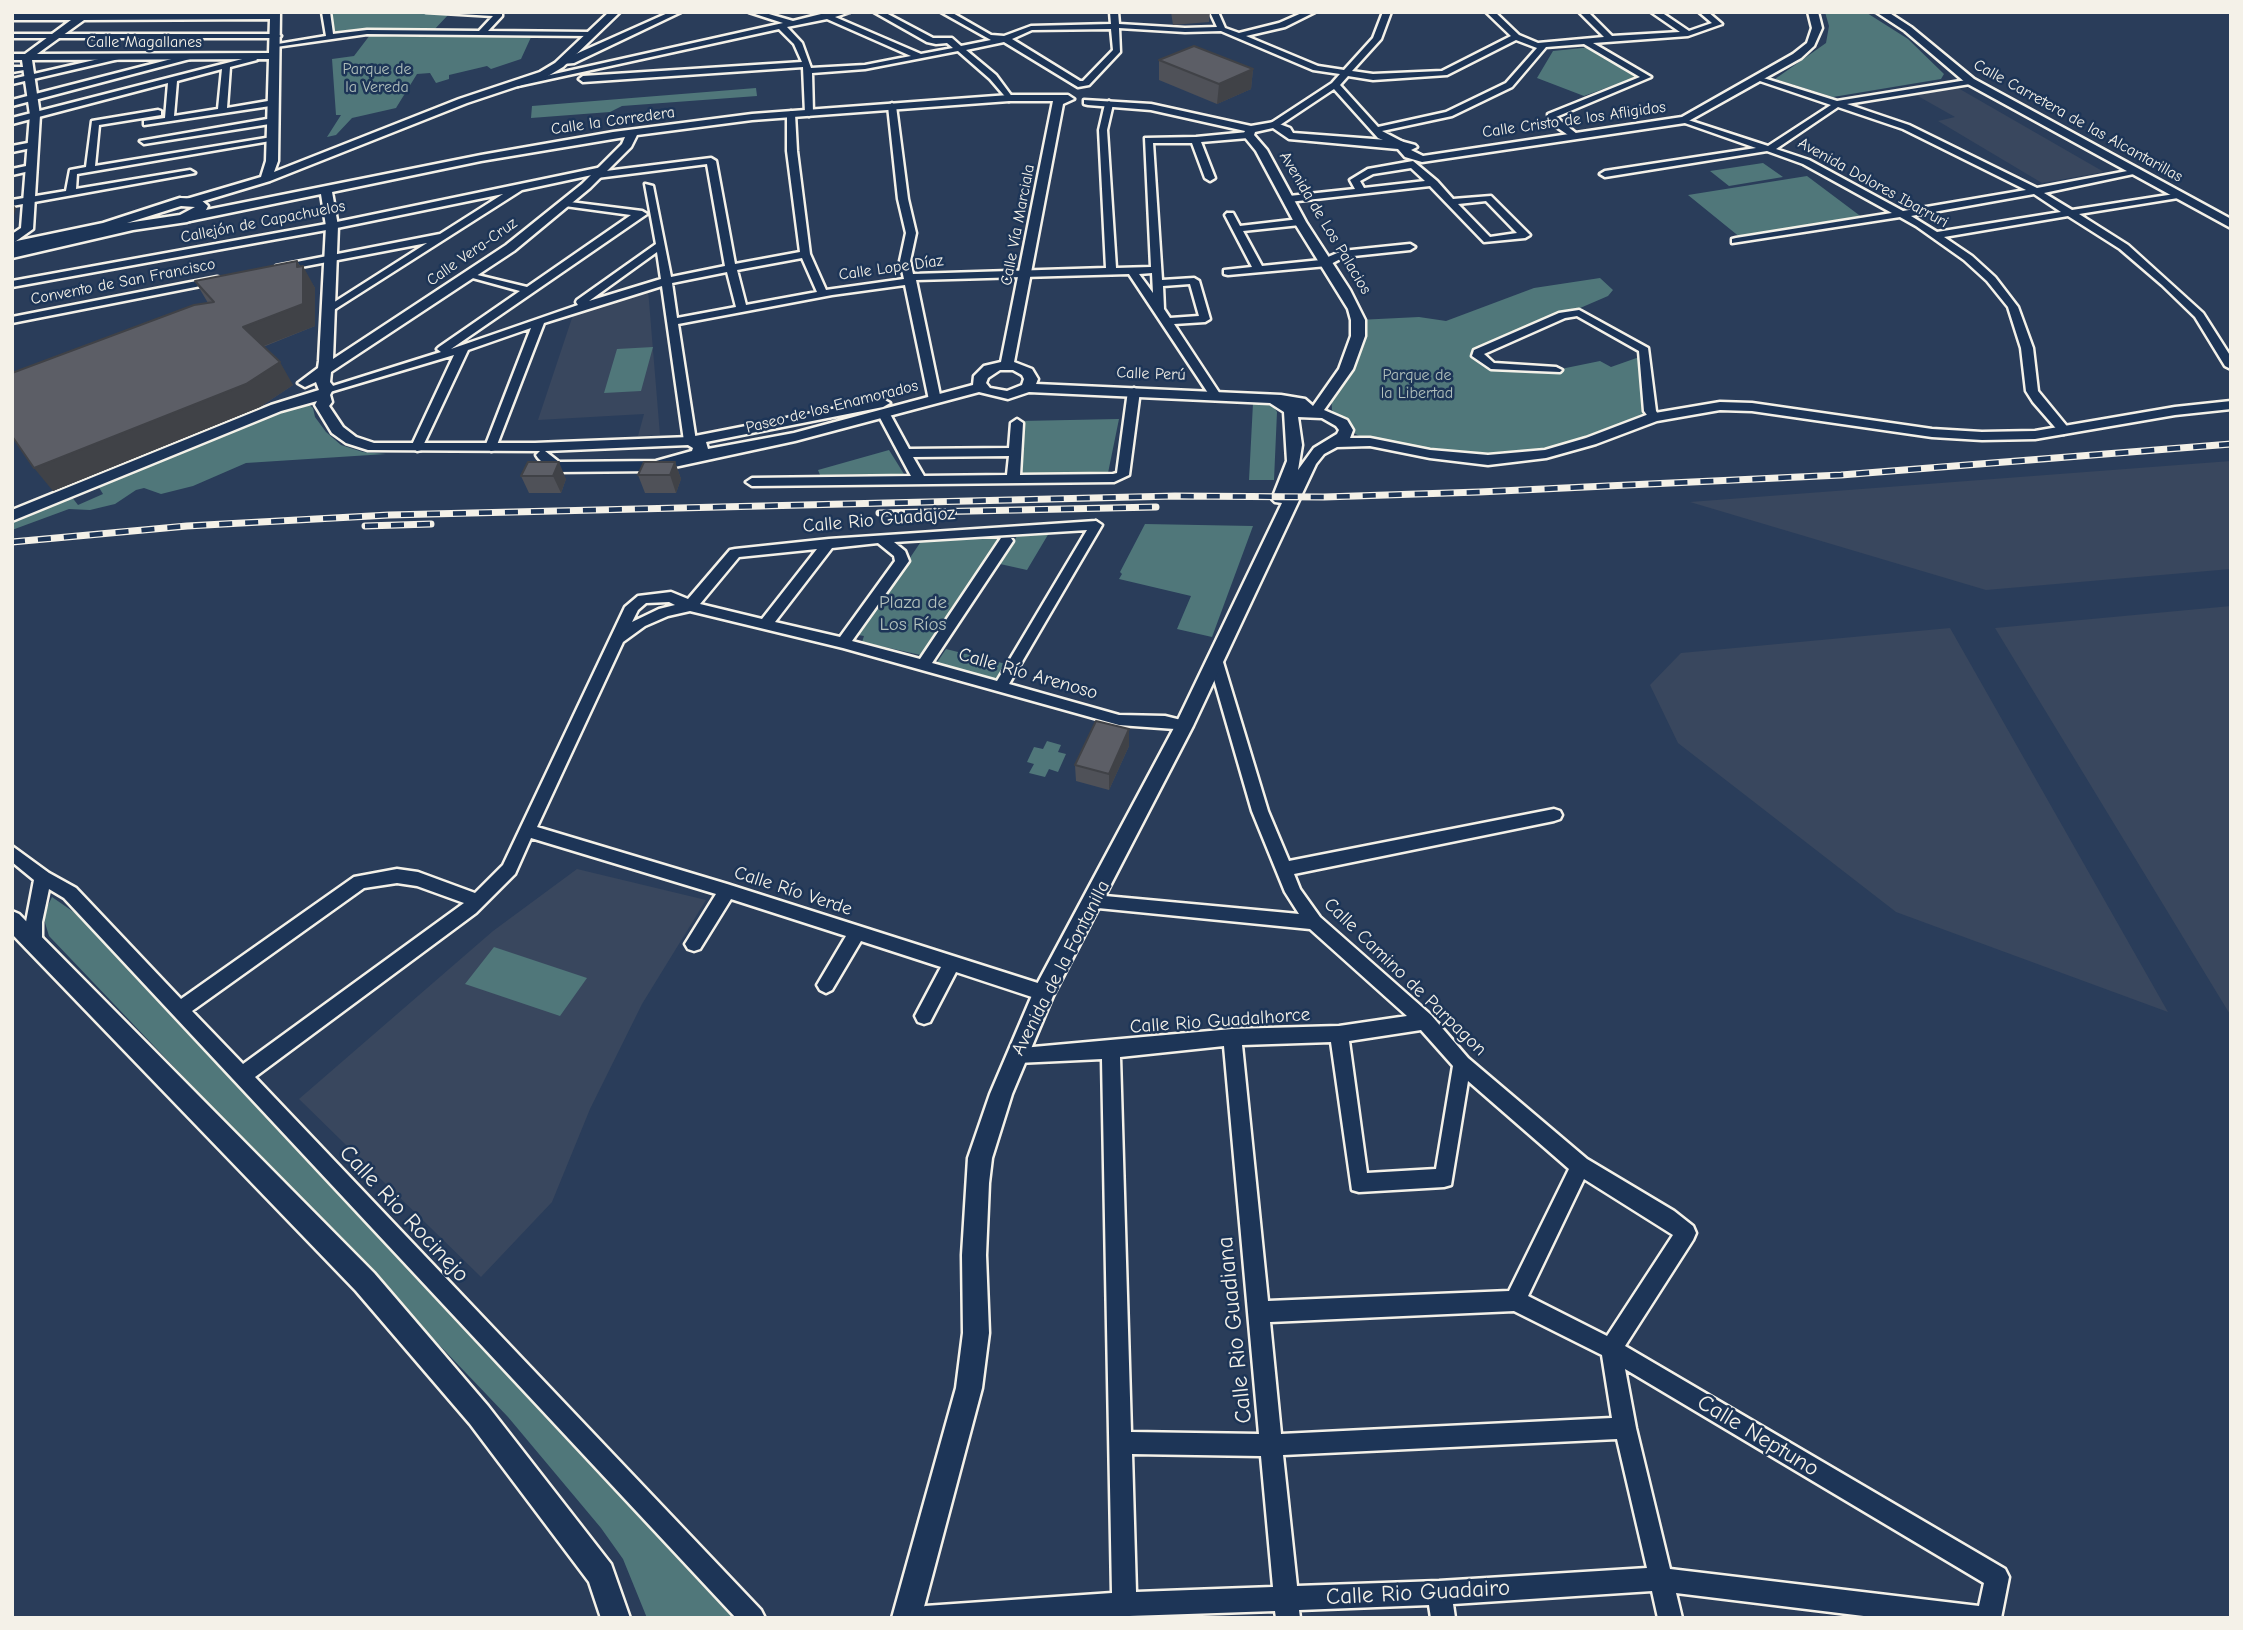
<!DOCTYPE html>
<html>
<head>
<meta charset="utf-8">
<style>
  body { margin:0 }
  #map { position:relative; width:2243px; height:1630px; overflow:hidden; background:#2a3d5a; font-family:"Comic Neue",sans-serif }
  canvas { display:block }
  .frame { position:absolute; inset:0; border:14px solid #f4f1e8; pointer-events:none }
</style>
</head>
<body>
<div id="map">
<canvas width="2243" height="1630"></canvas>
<div class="frame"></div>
</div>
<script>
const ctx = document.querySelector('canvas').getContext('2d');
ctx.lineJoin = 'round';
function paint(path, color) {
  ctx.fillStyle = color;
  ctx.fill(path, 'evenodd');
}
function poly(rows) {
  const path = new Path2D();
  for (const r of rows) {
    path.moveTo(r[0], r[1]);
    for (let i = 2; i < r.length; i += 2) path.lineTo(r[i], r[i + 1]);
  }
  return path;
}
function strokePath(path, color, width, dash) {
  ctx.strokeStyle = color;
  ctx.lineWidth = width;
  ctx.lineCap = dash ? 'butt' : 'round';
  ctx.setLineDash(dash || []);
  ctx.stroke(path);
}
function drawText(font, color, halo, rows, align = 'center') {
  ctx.font = font + ' "Comic Neue",sans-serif';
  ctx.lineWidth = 5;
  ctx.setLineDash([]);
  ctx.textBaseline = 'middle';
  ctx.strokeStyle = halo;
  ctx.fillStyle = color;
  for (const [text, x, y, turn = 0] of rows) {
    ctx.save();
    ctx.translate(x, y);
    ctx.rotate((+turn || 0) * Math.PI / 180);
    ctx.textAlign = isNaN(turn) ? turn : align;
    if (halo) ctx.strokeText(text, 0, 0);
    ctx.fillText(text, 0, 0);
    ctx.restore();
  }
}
const built = poly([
  [1958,88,2104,172,2042,183,1938,121,1955,117,1916,95],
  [648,289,660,435,638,436,644,414,538,420,574,312],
  [2231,461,2231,569,1986,590,1690,502],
  [2231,606,2231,1016,1995,628],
  [1950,628,2168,1012,1896,912,1678,743,1650,685,1681,653],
  [577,869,706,900,642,1004,590,1109,552,1202,481,1277,299,1099,493,931]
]);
const green = poly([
  [328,12,387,12,449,14,432,32,366,32,331,37],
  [1825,12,1867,13,1908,39,1944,74,1941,79,1833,97,1775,79,1826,43,1829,26],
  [370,35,532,35,521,59,491,69,487,66,449,75,449,79,436,83,430,73,417,74,396,108,352,118,336,135,327,137,341,115,336,115,332,59,354,56],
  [1592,47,1639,76,1584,96,1537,78,1553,51],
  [756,88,757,96,622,106,610,112,531,118,532,106],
  [1763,163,1783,177,1729,186,1710,171],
  [1807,176,1863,218,1741,238,1688,195],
  [1600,278,1613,290,1608,296,1478,352,1491,366,1556,370,1600,361,1611,367,1645,355,1654,417,1559,451,1488,460,1370,442,1345,428,1332,410,1331,392,1358,320,1419,317,1446,321,1534,288],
  [653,347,641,391,604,393,617,349],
  [306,402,313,408,315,417,326,432,341,445,363,452,386,454,246,463,193,486,161,494,144,488,136,490,115,504,90,510,69,509,12,530,12,520,71,496,78,505,103,494,98,486],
  [1253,403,1272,404,1277,412,1274,480,1249,480],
  [1119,419,1108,473,1017,473,1020,421],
  [889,450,904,474,820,475,818,470],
  [1145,524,1253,526,1212,637,1177,629,1191,596,1119,579,1122,574,1120,572],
  [1049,533,1027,570,1000,564,1017,536],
  [1004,535,925,656,862,642,864,636,858,635,922,540],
  [946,649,1010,665,998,681,936,664],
  [1047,741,1061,745,1058,752,1066,754,1058,772,1049,769,1045,777,1029,773,1034,764,1027,762,1034,747,1043,749],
  [52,897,78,915,629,1499,736,1618,647,1618,623,1559,601,1528,508,1417,49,936,43,916],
  [494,947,587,978,560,1016,465,984]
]);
const minor = poly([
  [322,12,330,12,333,34,367,30,479,31,493,16,426,12,502,12,502,16,488,31,591,32,595,34,591,36,367,34,276,47,272,45,326,36,322,12],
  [670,12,681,12,574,63,562,64,558,62,670,12],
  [749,12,762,12,793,21,825,13,850,12,835,17,921,54,953,48,947,43,936,44,927,42,874,12,884,12,933,38,952,38,961,46,991,40,941,12,951,12,991,35,1004,36,1031,26,1111,24,1110,12,1118,12,1119,24,1185,28,1217,27,1210,12,1218,12,1225,28,1239,33,1279,23,1304,12,1315,12,1285,27,1246,36,1318,66,1344,70,1373,38,1383,12,1391,12,1381,39,1352,71,1373,74,1442,71,1511,36,1486,12,1495,12,1519,35,1538,43,1604,37,1579,12,1588,12,1612,36,1680,32,1651,12,1661,12,1689,31,1712,23,1699,12,1708,12,1722,24,1688,36,1593,43,1651,77,1556,117,1577,134,1578,136,1574,139,1549,122,1548,114,1640,77,1584,44,1546,47,1512,87,1452,116,1382,131,1403,142,1405,144,1400,147,1378,138,1334,89,1277,127,1271,127,1271,123,1332,83,1340,74,1313,70,1221,31,1185,32,1119,28,1120,52,1089,85,1078,87,1004,42,966,50,996,75,1013,98,1009,101,990,79,958,51,865,69,812,73,813,113,809,116,805,113,803,67,583,82,579,79,583,76,802,62,794,44,779,29,518,86,514,83,783,23,749,12],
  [827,19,911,56,865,65,811,68,802,43,787,27,827,19],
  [1111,29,1113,50,1083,81,1080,81,1012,39,1032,30,1111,29],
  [1516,40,1537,48,1506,83,1446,112,1378,127,1340,85,1348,76,1373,80,1447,75,1516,40],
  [12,34,277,34,281,36,277,38,12,38,12,34],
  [116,55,119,59,12,84,12,79,116,55],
  [187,55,190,59,12,106,12,100,187,55],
  [254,56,257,60,230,67,227,108,274,100,278,103,277,105,144,125,144,121,165,118,168,83,12,124,12,118,254,56],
  [222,69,218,109,174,116,177,81,222,69],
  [12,67,26,67,30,69,12,72,12,67],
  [1757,76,1837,101,1973,79,1974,81,1970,84,1847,104,1909,125,2037,188,2138,169,2143,172,2044,193,2072,210,2181,193,2181,197,2178,198,2079,214,2128,245,2203,313,2231,357,2231,369,2225,366,2195,317,2162,285,2120,249,2068,216,1944,237,1972,256,1995,277,2018,307,2033,348,2038,391,2070,430,2064,434,2060,433,2033,402,2026,391,2021,348,2008,307,1987,281,1964,260,1916,226,1900,217,1732,243,1732,239,1736,238,1892,213,1803,164,1767,151,1605,177,1600,174,1605,171,1756,148,1682,122,1682,118,1768,146,1831,105,1757,80,1757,76],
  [1838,107,1903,129,2026,190,1903,211,1809,160,1776,149,1838,107],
  [2034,194,2061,212,1937,232,1911,216,2034,194],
  [1109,101,1113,104,1107,130,1116,268,1151,267,1145,138,1196,137,1248,132,1252,135,1248,138,1201,142,1215,178,1210,181,1205,178,1192,143,1153,143,1162,280,1194,278,1199,281,1210,319,1205,322,1174,324,1220,394,1218,396,1210,396,1129,274,916,280,941,400,935,403,929,400,905,285,832,295,678,324,696,441,690,445,684,441,662,286,544,323,495,450,491,451,485,447,531,328,468,350,421,450,417,451,411,447,454,355,330,392,320,390,441,352,437,349,439,347,520,291,469,277,469,273,527,287,631,215,565,206,562,205,562,201,642,211,647,214,451,349,578,305,576,302,577,300,656,244,645,184,653,186,671,277,725,266,707,164,597,178,592,175,522,190,329,313,325,312,325,308,427,243,280,271,276,270,276,266,440,234,503,194,332,229,12,287,12,281,332,223,602,167,606,171,711,158,716,161,735,264,800,252,787,151,787,114,791,111,795,114,797,151,810,254,826,290,904,279,900,261,906,233,898,199,888,106,892,103,896,106,908,199,916,233,910,261,913,274,1106,268,1099,130,1105,104,1109,101],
  [657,252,661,279,589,301,657,252],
  [802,258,817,292,746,305,737,270,802,258],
  [727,272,736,307,677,318,672,283,727,272],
  [1152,273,1153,293,1139,274,1152,273],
  [1190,284,1199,316,1170,318,1164,309,1163,286,1190,284],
  [158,110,161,111,161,115,99,125,95,166,272,137,276,140,77,174,76,189,190,170,195,173,12,206,12,200,66,191,70,170,86,167,92,121,158,110],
  [273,118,276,119,276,123,144,144,140,141,273,118],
  [33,142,36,143,36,147,12,152,12,146,33,142],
  [1413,161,1437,181,1453,199,1491,196,1530,235,1525,238,1484,242,1430,186,1289,202,1284,199,1289,196,1355,189,1350,180,1368,169,1413,161],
  [1411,168,1425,181,1364,188,1360,181,1373,174,1411,168],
  [1486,201,1517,233,1490,237,1458,204,1486,201],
  [31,165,34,166,34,170,12,175,12,169,31,165],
  [1227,213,1233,213,1240,226,1300,219,1305,222,1300,225,1243,231,1262,266,1321,260,1342,251,1410,244,1415,247,1410,250,1344,257,1327,266,1228,275,1224,274,1224,270,1252,267,1225,215,1227,213],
  [217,277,221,278,221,282,12,323,12,317,217,277],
  [1579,310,1648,348,1656,411,1660,417,1658,419,1650,419,1644,411,1639,351,1577,316,1565,318,1484,354,1494,363,1556,367,1562,370,1560,372,1491,369,1472,356,1474,350,1559,313,1579,310],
  [1134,388,1140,391,1129,475,1114,482,752,486,746,482,752,478,911,476,878,414,884,410,890,414,909,449,1009,448,1011,423,1017,419,1023,423,1020,475,1113,474,1117,473,1128,391,1134,388],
  [1009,456,1007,475,924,476,913,457,1009,456],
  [1096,521,1102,525,1009,684,1119,715,1165,716,1189,722,1191,726,1189,730,1119,725,843,648,690,611,668,616,645,626,623,642,537,827,727,884,1044,985,1050,988,1053,993,1050,998,1044,1001,956,972,930,1022,924,1024,918,1022,915,1016,941,967,861,941,832,990,826,993,820,990,817,985,846,936,731,899,700,949,694,951,688,949,685,944,716,894,531,838,515,874,476,913,255,1077,761,1610,765,1618,736,1618,64,898,49,889,42,922,42,944,39,949,33,951,27,949,24,944,26,922,34,880,12,862,12,846,49,873,76,888,181,999,354,877,397,869,418,872,475,893,503,865,625,607,638,596,671,592,688,599,730,550,735,549,829,539,1096,521],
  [1087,530,997,681,932,663,1013,541,1011,538,1001,538,920,659,852,641,909,561,905,551,894,542,1087,530],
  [878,543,894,556,895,561,840,637,775,622,832,548,878,543],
  [817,549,762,619,700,604,739,557,817,549],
  [669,602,675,605,659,609,632,622,638,610,646,603,669,602],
  [397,883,417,886,464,903,243,1064,192,1011,364,888,397,883],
  [1216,657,1223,662,1268,811,1289,861,1554,809,1560,811,1562,815,1560,819,1554,821,1294,874,1300,889,1320,917,1431,1015,1468,1058,1587,1159,1674,1211,1693,1226,1696,1233,1693,1240,1625,1346,2005,1569,2009,1577,2001,1618,1880,1618,1676,1593,1682,1618,1658,1618,1652,1591,1453,1604,1455,1618,1431,1618,1429,1605,1299,1610,1300,1618,1276,1618,1275,1611,1071,1618,913,1618,917,1610,925,1606,1112,1593,1102,1059,1017,1063,1011,1061,1008,1055,1011,1049,1232,1029,1339,1026,1407,1016,1310,929,1088,907,1086,902,1088,897,1094,895,1299,914,1285,892,1252,811,1209,662,1216,657],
  [1421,1030,1453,1066,1436,1169,1367,1173,1349,1041,1421,1030],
  [1331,1042,1352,1190,1359,1192,1444,1187,1451,1185,1468,1081,1569,1169,1509,1291,1268,1301,1242,1045,1331,1042],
  [1224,1046,1259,1434,1131,1432,1120,1057,1224,1046],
  [1584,1179,1673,1235,1607,1336,1528,1296,1584,1179],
  [1514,1311,1602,1355,1612,1418,1281,1434,1270,1322,1514,1311],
  [1625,1369,1984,1583,1979,1606,1670,1569,1636,1428,1625,1369],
  [1617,1439,1647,1568,1439,1581,1297,1586,1283,1455,1617,1439],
  [1132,1454,1261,1456,1273,1587,1136,1592,1132,1454]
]);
const tertiary = poly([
  [280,12,278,161,274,172,459,99,540,72,555,63,609,12,620,12,563,67,548,76,467,103,270,181,187,206,183,204,183,200,261,177,266,161,269,59,32,60,40,115,33,229,12,244,12,234,21,228,30,115,22,60,12,60,12,54,25,54,71,20,12,20,12,14,280,12],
  [270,19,269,53,37,54,84,20,270,19],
  [1808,12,1818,12,1822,28,1814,46,1801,58,1685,123,1422,162,1405,157,1398,149,1289,139,1273,128,1255,132,1254,135,1267,150,1306,222,1350,290,1365,320,1365,336,1353,369,1324,410,1347,420,1353,430,1350,438,1370,438,1430,450,1488,455,1545,450,1586,438,1649,414,1720,402,1752,403,1932,429,1982,432,2035,431,2175,407,2231,401,2231,409,2175,415,2035,439,1982,440,1932,437,1752,411,1720,410,1657,421,1596,444,1546,458,1488,465,1430,458,1370,446,1337,447,1324,454,1316,464,1193,726,1053,996,1012,1094,992,1158,989,1183,986,1255,989,1333,982,1388,921,1618,892,1618,956,1388,963,1333,962,1255,968,1158,990,1094,1036,986,1175,726,1282,503,1275,502,1272,499,1287,461,1284,412,1270,403,1029,392,1008,399,979,392,795,441,656,471,555,472,550,470,538,458,536,455,540,451,368,450,346,443,332,433,315,405,317,401,281,411,12,521,12,510,271,405,319,390,316,382,305,387,298,383,318,368,319,361,326,226,321,194,190,221,186,220,186,214,481,155,613,132,752,114,1009,95,1068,95,1074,99,1063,104,1014,362,1032,369,1038,379,1036,384,1281,395,1305,399,1313,406,1339,369,1351,336,1351,320,1348,309,1294,222,1256,151,1243,135,1245,131,1151,110,1088,105,1084,104,1084,100,1151,104,1251,126,1274,122,1290,128,1293,133,1400,141,1415,145,1417,147,1411,150,1423,156,1682,117,1793,54,1807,43,1812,28,1808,12],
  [1009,101,1053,101,1001,362,984,366,974,376,973,385,794,433,708,449,706,442,883,407,890,403,883,399,690,437,535,443,374,443,356,437,343,427,329,406,332,402,330,395,334,387,330,382,331,372,514,251,590,188,631,147,637,135,752,120,1009,101],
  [625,137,622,144,582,184,506,245,333,359,338,226,332,192,481,161,625,137],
  [1000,370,1013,370,1022,375,1024,379,1022,385,1007,391,990,388,986,383,988,378,1000,370],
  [1298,417,1322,418,1336,426,1339,430,1337,434,1314,448,1298,470,1302,445,1298,417],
  [688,445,693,448,692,451,656,461,559,462,545,451,688,445],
  [1876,12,1888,12,1911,27,1974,79,2231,219,2231,228,1966,83,1905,31,1876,12],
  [12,911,19,914,374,1273,488,1406,611,1564,630,1618,601,1618,589,1582,470,1424,356,1291,12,934,12,911]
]);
const secondary = poly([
  [180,198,200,199,208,206,203,216,187,222,133,230,12,258,12,242,103,223,180,198],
  [181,206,195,207,180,215,127,223,181,206]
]);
const rail = poly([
  [879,513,1156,507],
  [365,526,431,524],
  [12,542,187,526,389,515,1175,496,1324,497,1479,492,1841,475,2231,444]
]);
const wall = poly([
  [1171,12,1210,12,1209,22,1173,25],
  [1159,60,1253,69,1251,89,1217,104,1159,80],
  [297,261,315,288,315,326,263,347,293,385,260,407,53,491,208,303,195,281],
  [528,462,566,479,561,493,529,493,521,476],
  [675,462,681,479,676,493,645,493,638,475],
  [1129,729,1129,746,1109,790,1076,781,1075,765]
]);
const shadedWall = poly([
  [1253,69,1251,89,1217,104,1219,84],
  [12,203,16,208,12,224],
  [297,261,303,272,303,266,315,288,315,326,256,349,243,327],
  [280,362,293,385,260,407,53,491,34,468],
  [559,462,566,479,561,493,553,476],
  [675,462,681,479,676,493,670,475],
  [1129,729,1129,746,1109,790,1109,774]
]);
const building = poly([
  [1194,46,1253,69,1219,84,1159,60,1194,46],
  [297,261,297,267,303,266,303,304,243,327,280,362,246,384,34,468,12,436,12,373,194,305,214,302,195,281,297,261],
  [528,462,559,462,553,476,521,476,528,462],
  [644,462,675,462,670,475,638,475,644,462],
  [1096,721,1129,729,1109,774,1075,765,1096,721]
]);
const farStreetnames = [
  ["Calle Magallanes",144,42],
  ["Calle Cristo de los Afligidos",1574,120,-8],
  ["Calle la Corredera",613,121,-8],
  ["Calle Carretera de las Alcantarillas",2078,121,29],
  ["Avenida Dolores Ibarruri",1873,183,29],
  ["Callejón de Capachuelos",263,222,-11],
  ["Avenida de Los Palacios",1325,223,59],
  ["Calle Vía Marciala",1018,225,-79],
  ["Calle Vera-Cruz",472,252,-35],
  ["Calle Lope Díaz",891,268,-8],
  ["Convento de San Francisco",123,282,-11],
  ["Calle Perú",1151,374,2],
  ["Paseo de los Enamorados",832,407,-14]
];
const farParknames = [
  ["Parque de",377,69],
  ["la Vereda",377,87],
  ["Parque de",1417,375],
  ["la Libertad",1417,393]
];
const streetNames = [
  ["Calle Rio Guadajoz",879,520,-5],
  ["Calle Río Arenoso",1028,674,16],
  ["Calle Río Verde",793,891,18],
  ["Avenida de la Fontanilla",1061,968,-63],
  ["Calle Camino de Parpagon",1405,977,44],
  ["Calle Rio Guadalhorce",1220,1021,-4]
];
const parkNames = [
  ["Plaza de",913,603],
  ["Los Ríos",913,625]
];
const nearStreetnames = [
  ["Calle Rio Rocinejo",404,1214,47],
  ["Calle Rio Guadiana",1235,1330,-96],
  ["Calle Neptuno",1758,1436,31],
  ["Calle Rio Guadairo",1418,1593,-3]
];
paint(built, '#39475e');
paint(green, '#50777a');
strokePath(minor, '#f4f1e8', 5);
strokePath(tertiary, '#f4f1e8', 5);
strokePath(secondary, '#f4f1e8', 5);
paint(minor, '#1d3557');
paint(tertiary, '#1d3557');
paint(secondary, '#1d3557');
strokePath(rail, '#f4f1e8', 7);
strokePath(rail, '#1d3557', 4.5, [13]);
paint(wall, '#4f5158');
paint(shadedWall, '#404247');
paint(building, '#5c5e66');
strokePath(building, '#404247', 2);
drawText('16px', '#f4f1e8', '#1d3557', farStreetnames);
drawText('16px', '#b2c0bc', '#1d3557', farParknames);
drawText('19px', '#f4f1e8', '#1d3557', streetNames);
drawText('19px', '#b2c0bc', '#1d3557', parkNames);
drawText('23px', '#f4f1e8', '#1d3557', nearStreetnames);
</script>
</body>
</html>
